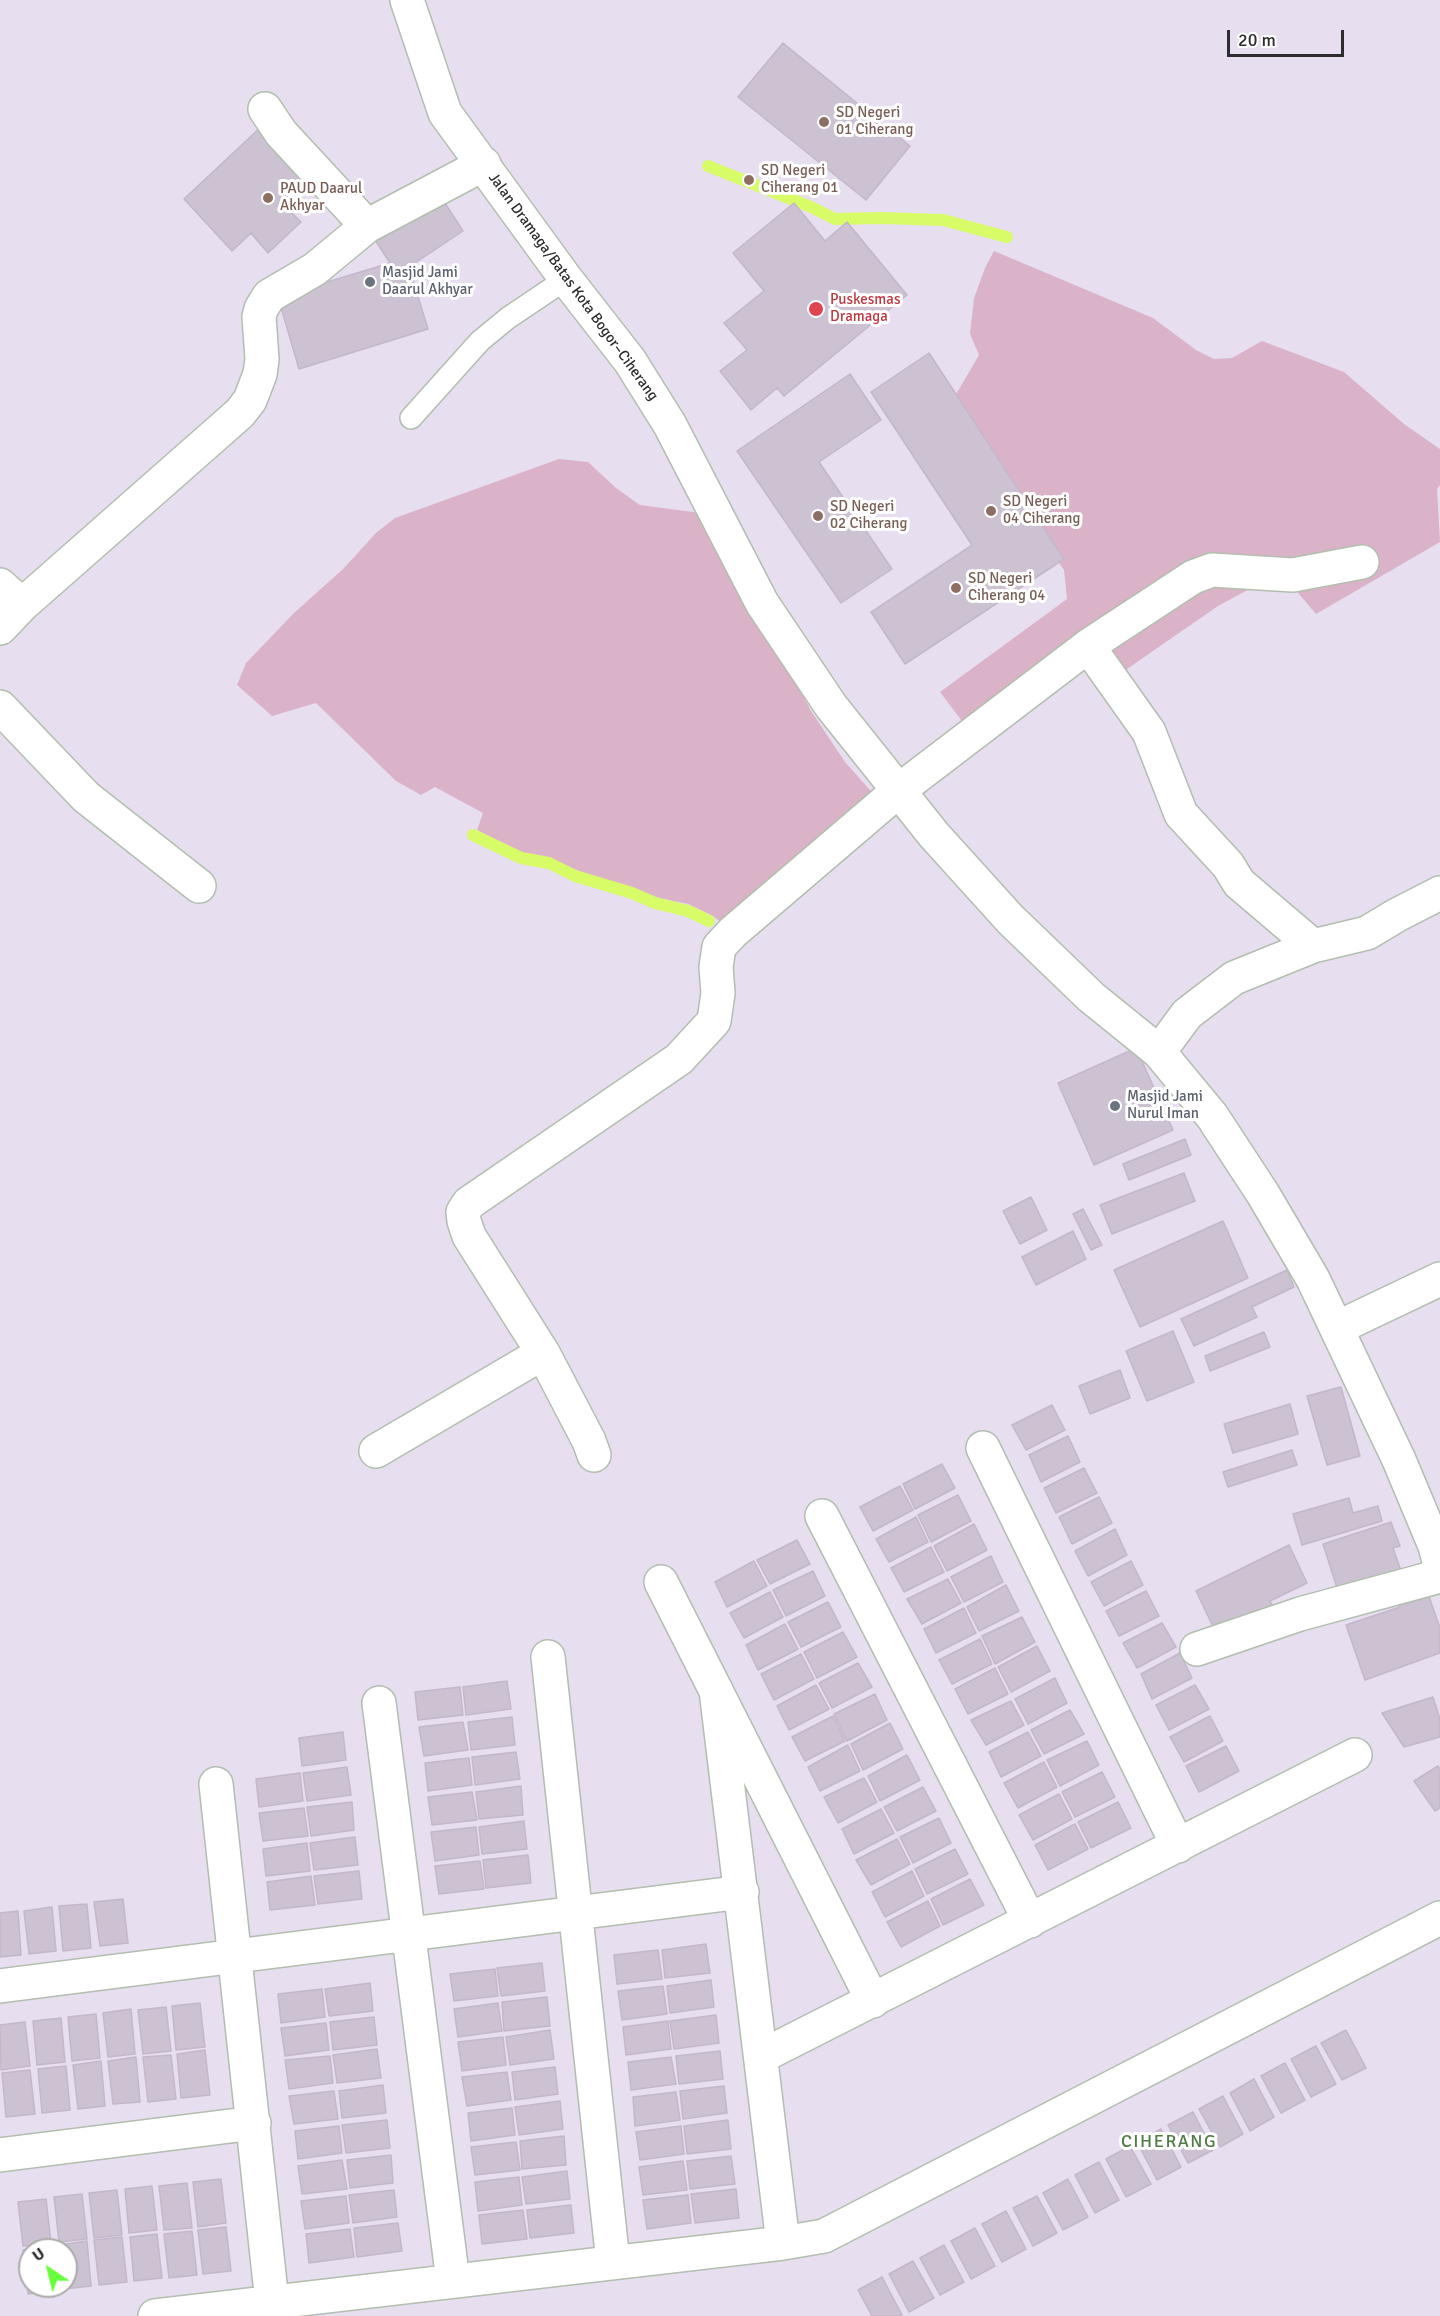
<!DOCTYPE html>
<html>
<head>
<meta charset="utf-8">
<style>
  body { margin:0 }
  #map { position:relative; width:1440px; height:2316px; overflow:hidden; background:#e7deef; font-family:Signika,sans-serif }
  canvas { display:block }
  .north { position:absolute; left:18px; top:2238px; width:60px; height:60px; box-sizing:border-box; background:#fff; border:2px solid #ababab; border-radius:50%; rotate:325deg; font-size:16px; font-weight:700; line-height:24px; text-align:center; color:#2d2d2d }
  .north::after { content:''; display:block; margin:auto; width:21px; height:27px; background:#66ff3c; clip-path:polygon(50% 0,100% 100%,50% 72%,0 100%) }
  .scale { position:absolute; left:1227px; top:30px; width:117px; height:27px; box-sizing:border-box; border:3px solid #2d2d2d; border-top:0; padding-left:8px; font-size:18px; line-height:21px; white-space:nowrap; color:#2d2d2d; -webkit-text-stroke:4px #fff; paint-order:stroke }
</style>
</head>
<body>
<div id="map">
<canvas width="1440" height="2316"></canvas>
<div class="north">U</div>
<div class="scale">20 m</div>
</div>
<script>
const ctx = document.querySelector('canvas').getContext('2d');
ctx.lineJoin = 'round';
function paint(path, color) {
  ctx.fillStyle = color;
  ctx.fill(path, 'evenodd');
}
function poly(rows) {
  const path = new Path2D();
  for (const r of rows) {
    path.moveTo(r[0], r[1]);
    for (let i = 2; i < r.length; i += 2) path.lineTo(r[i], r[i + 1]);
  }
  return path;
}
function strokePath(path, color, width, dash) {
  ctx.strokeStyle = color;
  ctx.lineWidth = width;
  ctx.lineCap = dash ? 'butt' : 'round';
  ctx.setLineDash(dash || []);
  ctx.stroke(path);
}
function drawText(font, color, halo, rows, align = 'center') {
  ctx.font = font + ' Signika,sans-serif';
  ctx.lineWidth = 6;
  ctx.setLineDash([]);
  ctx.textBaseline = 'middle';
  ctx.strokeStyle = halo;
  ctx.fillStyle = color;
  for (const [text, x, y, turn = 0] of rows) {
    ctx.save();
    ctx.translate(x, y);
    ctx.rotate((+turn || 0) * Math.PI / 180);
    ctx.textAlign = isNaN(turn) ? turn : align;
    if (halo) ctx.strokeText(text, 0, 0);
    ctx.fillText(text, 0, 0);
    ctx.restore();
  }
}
const cemetery = poly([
  [994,251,1153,318,1196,350,1214,359,1232,358,1262,341,1344,372,1404,424,1440,449,1440,485,1437,489,1440,542,1316,614,1294,588,1251,588,1218,606,1101,687,1089,665,980,745,940,692,1067,599,1064,570,948,408,979,355,970,334,974,298,985,268],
  [559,459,588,462,616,488,640,505,708,514,811,711,845,762,878,799,726,926,713,916,688,904,659,898,581,872,549,858,519,854,477,830,483,813,435,787,421,795,396,781,316,703,272,716,237,685,246,663,294,613,343,569,376,533,395,518]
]);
const stream = poly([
  [708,166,811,207,835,219,882,218,943,220,1007,237],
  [473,835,521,858,549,863,575,876,632,893,655,903,688,911,709,921]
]);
const building = poly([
  [783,43,910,146,866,200,738,97,783,43],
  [263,125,312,176,282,203,301,222,268,253,251,233,232,251,184,199,263,125],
  [439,194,463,231,409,267,428,329,299,369,278,297,390,263,373,237,439,194],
  [794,203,825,241,847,222,907,295,784,396,777,388,751,410,720,371,747,350,724,323,764,291,733,253,794,203],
  [929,353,1064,559,905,664,871,612,972,545,871,392,929,353],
  [850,374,881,420,819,462,892,569,841,603,737,451,850,374],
  [1136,1048,1173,1130,1094,1165,1058,1083,1136,1048],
  [1185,1139,1191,1155,1129,1180,1123,1164,1185,1139],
  [1184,1173,1195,1201,1112,1234,1100,1205,1184,1173],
  [1031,1197,1047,1230,1020,1244,1003,1211,1031,1197],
  [1083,1209,1102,1245,1091,1250,1073,1214,1083,1209],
  [1223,1221,1248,1278,1140,1327,1114,1270,1223,1221],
  [1073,1231,1086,1259,1036,1285,1022,1257,1073,1231],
  [1287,1270,1294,1287,1252,1307,1257,1317,1194,1346,1181,1319,1287,1270],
  [1173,1331,1194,1382,1147,1401,1126,1351,1173,1331],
  [1264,1332,1270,1347,1210,1371,1205,1356,1264,1332],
  [1120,1370,1130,1398,1090,1414,1079,1386,1120,1370],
  [1341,1387,1360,1456,1327,1465,1307,1396,1341,1387],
  [1290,1404,1298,1434,1233,1453,1224,1424,1290,1404],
  [1052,1405,1065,1430,1026,1450,1012,1425,1052,1405],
  [1068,1436,1080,1462,1041,1482,1029,1455,1068,1436],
  [1292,1450,1297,1465,1228,1487,1223,1472,1292,1450],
  [942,1464,955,1488,915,1509,903,1484,942,1464],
  [1084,1468,1097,1493,1056,1513,1044,1488,1084,1468],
  [900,1486,913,1510,873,1531,860,1507,900,1486],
  [958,1495,971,1521,931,1542,918,1515,958,1495],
  [1099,1497,1112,1523,1072,1544,1059,1517,1099,1497],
  [1349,1498,1353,1513,1378,1506,1382,1521,1302,1545,1293,1514,1349,1498],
  [916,1517,928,1542,889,1562,876,1539,916,1517],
  [1391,1522,1400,1546,1393,1548,1401,1571,1338,1591,1323,1544,1391,1522],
  [974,1524,987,1550,947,1571,934,1546,974,1524],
  [1115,1529,1127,1555,1088,1576,1075,1551,1115,1529],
  [797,1540,810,1564,770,1584,757,1560,797,1540],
  [1289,1545,1307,1583,1270,1601,1274,1608,1218,1637,1196,1591,1289,1545],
  [931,1547,944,1572,904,1592,891,1568,931,1547],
  [991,1556,1003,1582,964,1602,951,1577,991,1556],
  [754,1561,767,1586,727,1607,715,1582,754,1561],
  [1131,1561,1143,1585,1104,1606,1091,1582,1131,1561],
  [813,1571,825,1596,786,1616,773,1590,813,1571],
  [948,1579,961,1603,922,1624,907,1599,948,1579],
  [1006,1585,1019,1611,979,1631,967,1607,1006,1585],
  [1426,1588,1440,1628,1440,1653,1365,1680,1346,1625,1400,1607,1397,1599,1426,1588],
  [1146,1591,1159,1616,1119,1636,1106,1611,1146,1591],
  [770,1592,783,1617,744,1638,730,1613,770,1592],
  [828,1602,841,1627,801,1647,788,1622,828,1602],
  [964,1608,976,1633,936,1653,924,1629,964,1608],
  [1022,1617,1035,1642,995,1664,982,1636,1022,1617],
  [1162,1623,1176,1647,1137,1668,1123,1643,1162,1623],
  [785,1624,798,1649,758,1670,746,1645,785,1624],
  [843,1632,857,1657,817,1678,804,1652,843,1632],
  [980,1639,992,1664,952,1684,939,1660,980,1639],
  [1037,1646,1050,1671,1011,1692,998,1667,1037,1646],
  [1180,1653,1192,1678,1152,1699,1141,1674,1180,1653],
  [801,1654,814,1679,774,1700,761,1674,801,1654],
  [858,1663,872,1687,832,1708,819,1683,858,1663],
  [995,1668,1008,1694,968,1714,955,1689,995,1668],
  [1055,1678,1067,1703,1028,1724,1015,1699,1055,1678],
  [507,1681,511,1709,466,1715,463,1687,507,1681],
  [816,1685,829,1709,789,1730,777,1706,816,1685],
  [1195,1685,1209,1709,1169,1730,1156,1705,1195,1685],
  [460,1687,463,1715,418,1720,415,1692,460,1687],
  [875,1694,887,1720,847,1741,834,1714,875,1694],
  [1433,1697,1440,1719,1440,1737,1404,1747,1382,1713,1433,1697],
  [1011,1701,1024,1725,986,1745,971,1720,1011,1701],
  [1070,1710,1084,1734,1044,1754,1031,1730,1070,1710],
  [833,1716,845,1741,805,1761,792,1737,833,1716],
  [1210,1716,1223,1741,1184,1762,1170,1737,1210,1716],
  [512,1717,515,1745,471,1750,468,1722,512,1717],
  [463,1722,468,1750,424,1756,419,1727,463,1722],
  [890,1723,903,1749,863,1770,851,1744,890,1723],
  [343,1732,346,1760,302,1766,299,1738,343,1732],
  [1028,1732,1041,1756,1001,1777,989,1752,1028,1732],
  [1087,1741,1099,1765,1060,1786,1047,1760,1087,1741],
  [848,1745,860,1771,820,1791,808,1767,848,1745],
  [1226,1746,1239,1771,1199,1792,1186,1766,1226,1746],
  [516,1752,520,1779,475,1785,472,1757,516,1752],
  [907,1755,920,1780,880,1801,868,1776,907,1755],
  [469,1758,472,1785,428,1791,425,1763,469,1758],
  [1044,1762,1057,1787,1018,1808,1004,1783,1044,1762],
  [1438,1766,1440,1769,1440,1808,1435,1811,1414,1781,1438,1766],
  [347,1767,351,1795,307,1801,303,1773,347,1767],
  [1102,1772,1115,1797,1075,1817,1062,1792,1102,1772],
  [300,1773,303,1801,259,1807,256,1779,300,1773],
  [864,1778,877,1802,838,1823,824,1797,864,1778],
  [521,1786,523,1815,479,1819,476,1792,521,1786],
  [923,1787,936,1811,897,1831,884,1807,923,1787],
  [472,1792,477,1820,432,1825,428,1797,472,1792],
  [1059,1794,1072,1819,1033,1840,1019,1815,1059,1794],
  [352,1802,354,1830,311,1836,307,1807,352,1802],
  [1118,1802,1131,1828,1091,1848,1078,1822,1118,1802],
  [304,1808,308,1836,263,1841,259,1813,304,1808],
  [881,1809,894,1833,854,1854,842,1829,881,1809],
  [939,1818,951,1843,913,1863,900,1837,939,1818],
  [524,1821,527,1849,482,1854,479,1827,524,1821],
  [1075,1824,1088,1849,1048,1870,1035,1845,1075,1824],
  [476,1827,479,1855,435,1861,431,1832,476,1827],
  [355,1837,358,1865,314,1870,310,1843,355,1837],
  [897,1839,910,1864,871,1885,856,1860,897,1839],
  [307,1843,310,1871,266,1876,263,1849,307,1843],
  [955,1849,968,1874,927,1894,915,1869,955,1849],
  [528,1855,531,1883,486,1888,483,1860,528,1855],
  [480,1861,484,1889,439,1894,435,1866,480,1861],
  [359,1871,362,1899,318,1904,314,1876,359,1871],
  [912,1871,924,1896,885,1917,872,1892,912,1871],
  [311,1876,315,1905,270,1910,267,1882,311,1876],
  [970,1879,984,1905,943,1925,931,1899,970,1879],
  [123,1899,128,1943,100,1946,94,1902,123,1899],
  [928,1901,940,1926,901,1947,887,1922,928,1901],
  [87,1904,91,1948,63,1951,59,1906,87,1904],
  [52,1907,56,1951,29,1954,24,1911,52,1907],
  [18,1911,21,1955,0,1957,0,1913,18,1911],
  [706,1944,710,1973,665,1978,662,1950,706,1944],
  [658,1950,662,1979,617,1984,614,1955,658,1950],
  [542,1963,545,1991,501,1996,497,1968,542,1963],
  [495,1969,498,1996,454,2001,450,1974,495,1969],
  [711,1980,714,2007,670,2013,667,1986,711,1980],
  [370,1983,373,2011,329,2016,325,1989,370,1983],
  [663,1986,667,2014,622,2020,618,1991,663,1986],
  [322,1989,325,2017,281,2023,278,1994,322,1989],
  [547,1997,550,2026,504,2031,502,2002,547,1997],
  [200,2003,205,2047,176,2050,172,2006,200,2003],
  [498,2003,502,2031,458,2037,454,2009,498,2003],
  [166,2007,171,2051,143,2054,138,2010,166,2007],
  [131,2009,135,2054,108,2057,103,2013,131,2009],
  [96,2014,100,2058,72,2061,68,2017,96,2014],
  [716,2015,719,2043,674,2049,670,2021,716,2015],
  [374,2017,377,2045,333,2050,330,2022,374,2017],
  [61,2018,65,2062,37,2065,33,2021,61,2018],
  [668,2021,671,2049,626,2055,623,2027,668,2021],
  [25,2022,30,2066,1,2070,0,2025,25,2022],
  [326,2023,329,2050,285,2056,281,2028,326,2023],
  [550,2030,554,2059,510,2065,506,2037,550,2030],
  [1346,2030,1366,2068,1342,2080,1321,2043,1346,2030],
  [503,2037,506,2065,462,2071,458,2042,503,2037],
  [1316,2046,1336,2084,1311,2097,1291,2059,1316,2046],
  [377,2049,381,2078,337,2083,333,2055,377,2049],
  [205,2050,210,2095,181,2098,177,2054,205,2050],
  [720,2051,723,2079,679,2084,676,2056,720,2051],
  [171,2055,176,2099,148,2102,143,2057,171,2055],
  [330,2056,333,2083,289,2089,285,2060,330,2056],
  [136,2057,140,2102,113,2104,108,2061,136,2057],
  [671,2057,676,2084,631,2090,628,2062,671,2057],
  [101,2061,105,2106,78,2109,73,2065,101,2061],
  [1285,2063,1305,2100,1281,2113,1261,2076,1285,2063],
  [66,2066,70,2110,42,2113,38,2069,66,2066],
  [555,2067,558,2094,515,2100,512,2072,555,2067],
  [30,2070,35,2114,6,2117,2,2073,30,2070],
  [507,2072,511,2100,467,2106,462,2077,507,2072],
  [1254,2079,1274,2117,1250,2131,1230,2093,1254,2079],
  [383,2085,386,2113,342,2118,339,2091,383,2085],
  [724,2086,727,2113,683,2119,680,2091,724,2086],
  [334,2091,338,2119,294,2124,289,2096,334,2091],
  [676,2092,680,2120,635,2126,633,2097,676,2092],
  [1223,2096,1243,2134,1220,2147,1199,2109,1223,2096],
  [560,2101,563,2129,519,2135,515,2107,560,2101],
  [512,2108,515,2135,471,2141,468,2113,512,2108],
  [1193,2112,1213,2150,1188,2163,1168,2125,1193,2112],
  [387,2120,390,2148,346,2153,342,2125,387,2120],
  [728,2120,731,2149,687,2154,684,2126,728,2120],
  [339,2126,342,2153,298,2159,295,2131,339,2126],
  [681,2126,684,2154,640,2160,636,2132,681,2126],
  [1161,2129,1181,2167,1157,2180,1137,2142,1161,2129],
  [564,2136,566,2165,522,2169,520,2141,564,2136],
  [516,2142,520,2170,475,2175,471,2147,516,2142],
  [1130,2146,1151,2184,1126,2197,1106,2159,1130,2146],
  [391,2155,393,2183,350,2188,347,2160,391,2155],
  [731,2156,735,2184,690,2189,687,2161,731,2156],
  [342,2160,347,2189,302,2194,298,2166,342,2160],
  [683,2161,687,2190,643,2195,639,2167,683,2161],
  [1099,2162,1119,2200,1095,2213,1075,2175,1099,2162],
  [567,2171,570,2199,526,2204,522,2177,567,2171],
  [519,2177,522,2205,478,2211,475,2182,519,2177],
  [221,2179,226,2223,198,2227,193,2182,221,2179],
  [1068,2179,1088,2217,1063,2230,1043,2193,1068,2179],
  [187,2183,192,2228,164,2230,159,2186,187,2183],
  [152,2186,157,2230,129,2233,125,2189,152,2186],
  [736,2189,739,2218,695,2223,691,2194,736,2189],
  [117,2190,122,2235,94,2238,89,2193,117,2190],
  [394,2190,397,2217,353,2223,349,2195,394,2190],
  [82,2194,87,2239,59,2242,54,2197,82,2194],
  [688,2195,691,2223,647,2229,643,2200,688,2195],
  [346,2196,349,2223,305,2229,301,2201,346,2196],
  [1037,2196,1057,2233,1033,2246,1013,2208,1037,2196],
  [46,2199,51,2243,23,2246,18,2202,46,2199],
  [571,2205,574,2233,530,2238,527,2210,571,2205],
  [523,2210,527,2239,482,2244,479,2215,523,2210],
  [1006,2211,1026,2249,1002,2262,982,2224,1006,2211],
  [398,2223,402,2251,357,2257,354,2228,398,2223],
  [226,2227,231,2271,203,2274,198,2230,226,2227],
  [975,2228,995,2266,971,2279,951,2241,975,2228],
  [350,2229,354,2257,309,2263,306,2234,350,2229],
  [192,2231,197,2275,169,2278,164,2234,192,2231],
  [157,2234,162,2278,134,2281,130,2237,157,2234],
  [122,2237,127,2282,99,2285,94,2240,122,2237],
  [87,2241,91,2286,64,2289,63,2286,66,2286,66,2250,59,2250,59,2245,87,2241],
  [944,2245,964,2282,940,2295,920,2258,944,2245],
  [51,2246,52,2250,30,2250,30,2286,56,2286,56,2291,28,2294,23,2250,51,2246],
  [913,2261,934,2298,909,2312,889,2274,913,2261],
  [882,2277,902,2315,900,2316,872,2316,858,2290,882,2277]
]);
const lane = poly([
  [411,418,480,341,508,318,566,279]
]);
const street = poly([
  [265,109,281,133,367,226],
  [0,585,22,605],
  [0,628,22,605,240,413,250,400,260,374,262,359,259,317,261,309,269,296,315,269,367,226,484,164],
  [1088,646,1149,732,1181,814,1228,865,1239,883,1313,946],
  [0,707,86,797,199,886],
  [1159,1052,1187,1014,1234,978,1313,946,1367,933,1397,915,1440,893],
  [1337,1328,1440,1279],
  [983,1448,1178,1846],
  [376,1451,543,1353],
  [594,1455,589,1441,543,1353,469,1236,464,1221,463,1212,469,1203,679,1059,714,1021,718,993,716,967,719,947,733,932,898,791,1088,646,1193,577,1212,570,1293,575,1362,562],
  [822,1516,1030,1921],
  [661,1582,873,2001],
  [1197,1649,1300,1614,1440,1576],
  [548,1657,613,2262],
  [716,1690,783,2243],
  [379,1703,453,2281],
  [216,1784,272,2302],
  [0,1986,742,1892],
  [762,2056,1355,1755],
  [0,2155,254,2123],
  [155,2316,783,2243,824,2236,1440,1918]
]);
const secondary = poly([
  [407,0,445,113,566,279,630,361,670,425,762,603,831,706,934,835,1010,919,1091,997,1159,1052,1212,1116,1263,1194,1313,1279,1399,1460,1435,1546,1440,1565]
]);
const markers = [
  [824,122,6,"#8d6e63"],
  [749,180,6,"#8d6e63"],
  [268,198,6,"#8d6e63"],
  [370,282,6,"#6b7280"],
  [816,309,8,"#e0444e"],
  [991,511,6,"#8d6e63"],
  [818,516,6,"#8d6e63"],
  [956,588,6,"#8d6e63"],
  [1115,1106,6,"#6b7280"]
];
const educationNames = [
  ["SD Negeri",836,113],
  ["01 Ciherang",836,130],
  ["SD Negeri",761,171],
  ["Ciherang 01",761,188],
  ["PAUD Daarul",280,189],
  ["Akhyar",280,206],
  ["SD Negeri",1003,502],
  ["04 Ciherang",1003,519],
  ["SD Negeri",830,507],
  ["02 Ciherang",830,524],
  ["SD Negeri",968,579],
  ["Ciherang 04",968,596]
];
const worshipNames = [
  ["Masjid Jami",382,273],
  ["Daarul Akhyar",382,290],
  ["Masjid Jami",1127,1097],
  ["Nurul Iman",1127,1114]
];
const streetNames = [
  ["Jalan Dramaga/Batas Kota Bogor–Ciherang",573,287,54]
];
const healthNames = [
  ["Puskesmas",830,300],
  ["Dramaga",830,317]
];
const quarterNames = [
  ["CIHERANG",1169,2142]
];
paint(cemetery, '#dbb3c8');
strokePath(stream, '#d8fb68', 12);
paint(building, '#ccc2d2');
strokePath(building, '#c4b7cb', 1.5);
strokePath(lane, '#b2beae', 24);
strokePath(street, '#b2beae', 36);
strokePath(secondary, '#b2beae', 36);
strokePath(lane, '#fff', 21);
strokePath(street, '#fff', 33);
strokePath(secondary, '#fff', 33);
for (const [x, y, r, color] of markers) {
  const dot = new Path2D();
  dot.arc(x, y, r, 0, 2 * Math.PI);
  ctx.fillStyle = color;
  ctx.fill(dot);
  strokePath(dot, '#fff', 2);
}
drawText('15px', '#785e54', '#fff', educationNames, 'left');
drawText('15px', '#5b616d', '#fff', worshipNames, 'left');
drawText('15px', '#2d2d2d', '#fff', streetNames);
drawText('15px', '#be3a42', '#fff', healthNames, 'left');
ctx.letterSpacing = '1.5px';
drawText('18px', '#517d45', '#fff', quarterNames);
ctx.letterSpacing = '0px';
</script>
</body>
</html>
